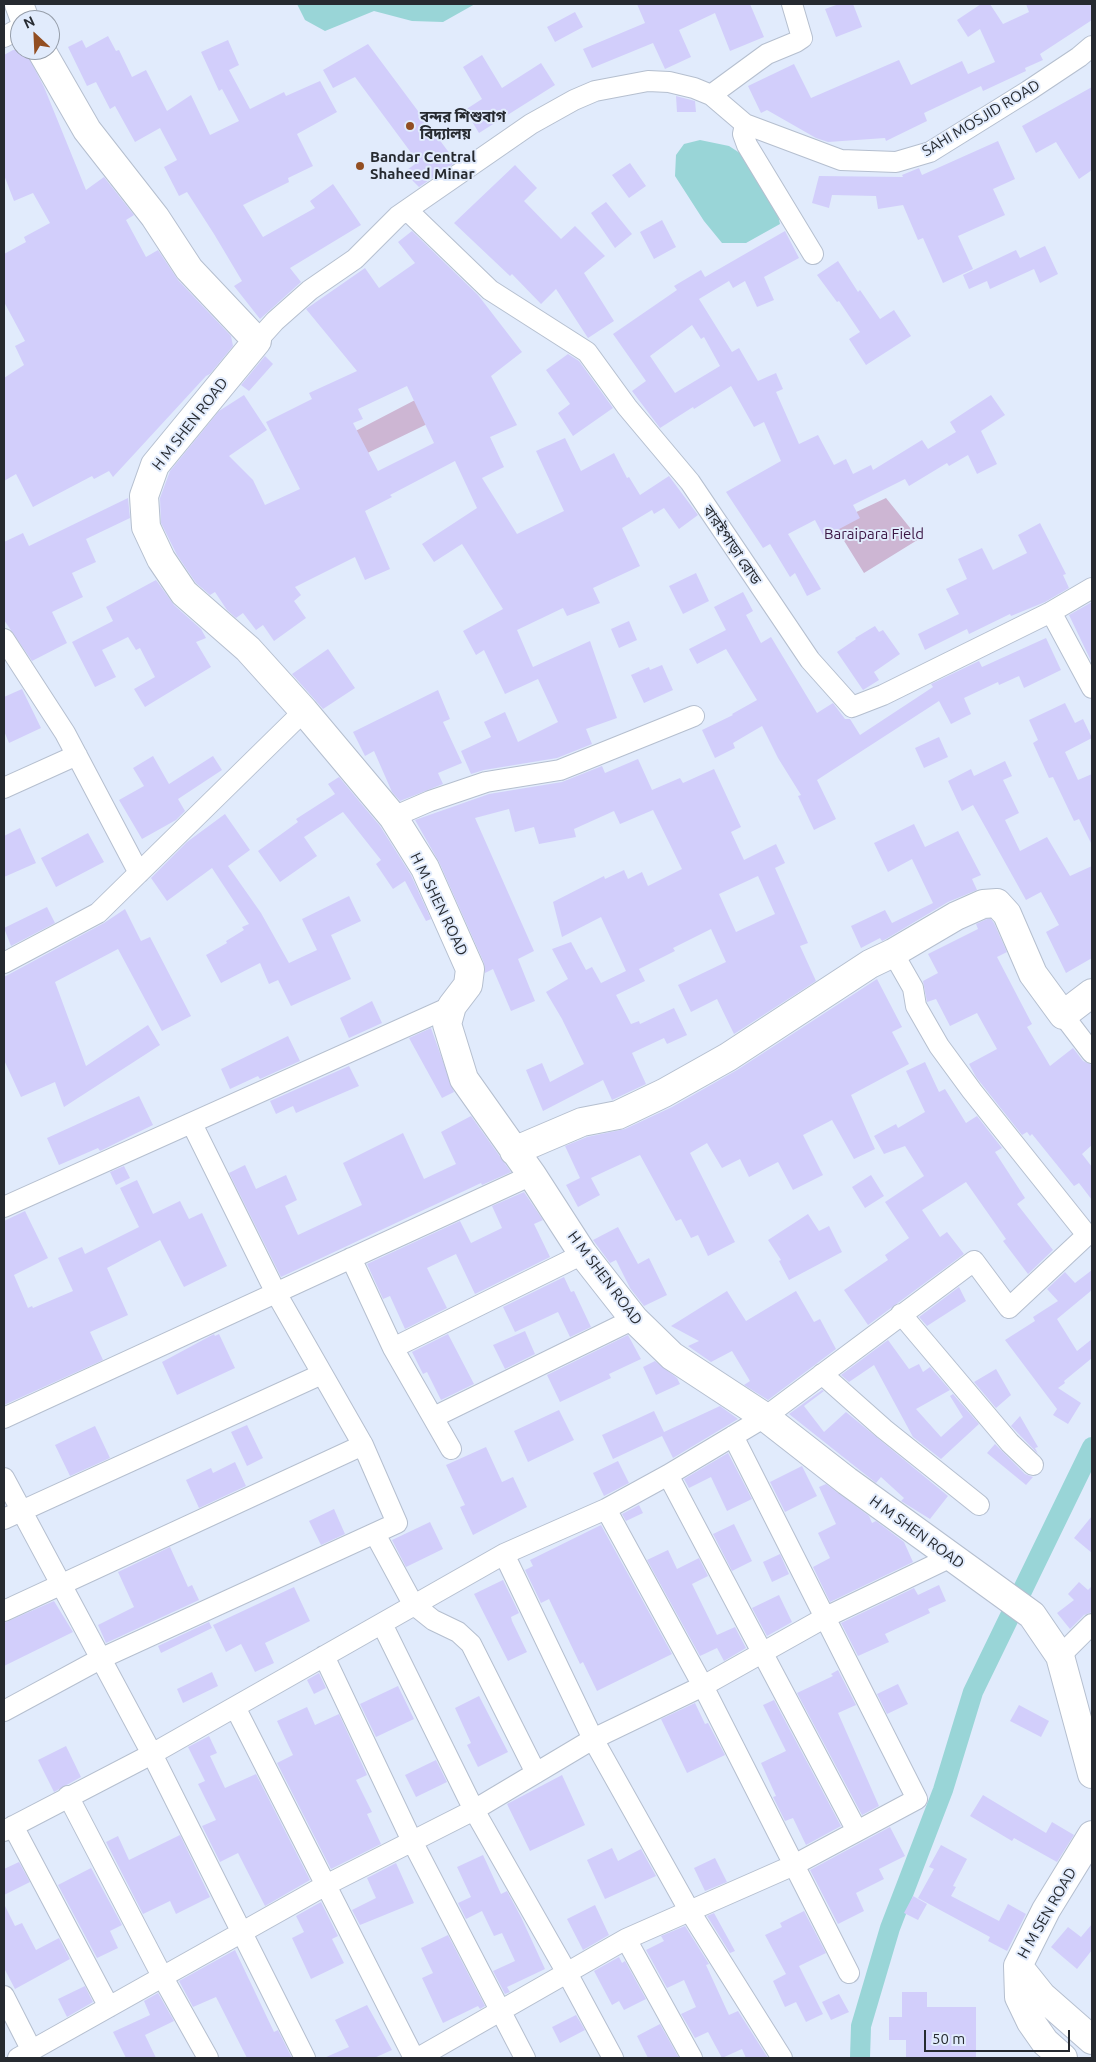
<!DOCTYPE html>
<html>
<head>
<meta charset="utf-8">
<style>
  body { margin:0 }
  #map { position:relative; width:1096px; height:2062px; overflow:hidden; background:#e1ebfc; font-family:Ubuntu,sans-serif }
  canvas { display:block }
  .frame { position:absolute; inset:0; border:5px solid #262a30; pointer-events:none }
  .north { position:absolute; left:10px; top:10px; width:50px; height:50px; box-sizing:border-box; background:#e1ebfc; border:1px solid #969eaa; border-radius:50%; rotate:335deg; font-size:14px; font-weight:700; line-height:20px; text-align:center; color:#262a30 }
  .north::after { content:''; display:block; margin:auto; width:18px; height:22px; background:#924e22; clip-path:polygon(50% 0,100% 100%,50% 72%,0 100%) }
  .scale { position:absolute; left:924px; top:2030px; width:146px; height:22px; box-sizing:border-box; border:2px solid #262a30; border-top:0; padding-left:6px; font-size:15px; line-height:18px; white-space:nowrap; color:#262a30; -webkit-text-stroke:4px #e1ebfc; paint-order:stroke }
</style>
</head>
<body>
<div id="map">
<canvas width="1096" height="2062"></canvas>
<div class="frame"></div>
<div class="north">N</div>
<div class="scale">50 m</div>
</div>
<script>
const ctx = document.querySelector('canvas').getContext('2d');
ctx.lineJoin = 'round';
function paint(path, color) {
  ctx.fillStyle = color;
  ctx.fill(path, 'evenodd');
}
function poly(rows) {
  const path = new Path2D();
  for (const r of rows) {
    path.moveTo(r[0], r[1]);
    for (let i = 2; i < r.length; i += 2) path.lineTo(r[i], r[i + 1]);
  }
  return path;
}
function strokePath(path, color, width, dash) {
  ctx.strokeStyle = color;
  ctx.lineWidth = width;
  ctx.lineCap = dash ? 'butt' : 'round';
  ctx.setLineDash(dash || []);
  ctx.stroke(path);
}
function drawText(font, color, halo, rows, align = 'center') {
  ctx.font = font + ' Ubuntu,"Noto Sans Bengali",sans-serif';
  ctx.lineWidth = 4;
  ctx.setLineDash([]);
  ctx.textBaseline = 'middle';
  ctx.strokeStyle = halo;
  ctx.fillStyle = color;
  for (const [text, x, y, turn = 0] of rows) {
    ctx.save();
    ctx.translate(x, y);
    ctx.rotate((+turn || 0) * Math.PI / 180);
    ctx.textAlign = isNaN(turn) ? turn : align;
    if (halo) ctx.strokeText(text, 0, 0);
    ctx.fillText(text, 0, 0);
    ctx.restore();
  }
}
const green = poly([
  [417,399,454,411,351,461,344,437],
  [886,498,919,539,864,573,833,523]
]);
const water = poly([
  [297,4,475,4,443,22,412,21,374,11,325,31,305,20],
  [700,140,729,146,746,157,775,200,780,224,746,243,722,243,704,221,675,176,676,155,684,144]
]);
const canal = poly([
  [860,2058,861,2026,890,1928,943,1790,973,1692,1092,1447]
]);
const building = poly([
  [637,4,750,4,764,37,730,51,715,13,679,30,691,57,665,69,653,43,592,68,583,49,645,23],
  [839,4,853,4,862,27,836,37,825,9],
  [981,4,990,4,1003,24,1029,12,1026,4,1092,4,1092,20,1040,54,1043,60,1025,68,1026,71,983,91,981,86,924,113,927,121,886,141,885,138,828,142,816,138,767,110,761,113,748,86,794,64,811,98,899,60,911,85,962,61,968,74,995,62,980,29,968,37,957,20],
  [575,12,583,27,555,42,547,27],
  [108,36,116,51,119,50,132,77,146,70,167,111,191,95,210,135,239,121,222,89,219,91,201,52,228,40,239,65,229,70,250,109,284,92,286,96,320,81,337,112,297,134,313,166,288,178,289,182,243,205,263,237,315,208,310,201,333,184,361,225,290,268,301,282,260,319,234,286,242,281,214,234,187,192,179,196,164,167,177,160,160,128,135,142,115,106,110,109,96,82,87,86,68,47,82,40,86,48],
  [368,44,456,162,419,187,404,172,418,162,355,77,333,88,323,70],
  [13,50,25,50,44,87,86,190,104,177,134,215,126,220,146,257,158,250,178,280,231,336,233,346,210,374,206,376,113,477,109,471,94,479,92,476,33,507,16,474,4,481,4,378,24,365,15,346,25,341,4,302,4,254,26,242,24,237,50,223,33,193,14,201,4,175,4,55],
  [482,55,502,88,541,63,555,85,479,133,465,110,482,99,463,67],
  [1092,87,1092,170,1079,179,1056,142,1036,153,1022,126],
  [676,96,695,101,696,112,677,112],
  [998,141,1015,179,993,189,1005,215,958,236,973,269,943,283,923,238,918,240,903,205,878,209,876,196,832,195,829,208,812,203,819,176,903,177,902,175,919,168,922,175],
  [630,163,646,186,629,198,612,175],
  [515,165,537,188,524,201,561,239,575,226,605,256,584,273,614,321,588,338,556,289,541,304,512,274,510,276,454,223],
  [606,202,632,234,615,248,591,213],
  [662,220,676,247,654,259,640,232],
  [412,231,478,295,522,352,491,376,517,425,490,437,504,467,482,478,517,534,564,511,536,451,565,438,581,471,614,453,627,478,629,477,640,495,669,476,698,515,679,529,664,508,654,514,652,510,622,528,640,566,593,588,600,603,567,616,563,608,517,630,533,667,590,641,617,718,586,729,592,744,557,758,484,770,471,774,461,751,491,737,484,722,505,712,518,742,558,722,538,679,505,694,484,650,476,655,463,631,503,609,462,544,434,562,422,544,477,508,455,461,390,495,392,497,365,511,390,569,365,580,355,557,295,587,301,595,294,601,306,618,274,641,263,625,256,630,243,613,236,618,227,610,215,592,210,595,196,583,177,555,161,523,160,498,170,471,219,411,244,395,267,430,229,456,253,480,265,505,300,489,266,422,312,399,309,393,357,371,306,309,365,268,379,288,415,263,398,242],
  [407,386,434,443,378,471,353,423,363,419,358,409],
  [785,231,799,258,764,277,774,300,757,307,745,281,733,288,729,281,699,299,732,352,739,348,758,381,776,373,783,389,776,392,799,444,818,435,834,465,846,459,853,474,871,465,873,470,922,440,928,449,956,432,950,422,991,395,1005,415,981,431,997,464,977,474,968,455,949,466,947,463,909,486,905,479,853,505,860,518,824,537,815,520,788,534,821,589,807,596,795,573,790,577,770,544,763,548,726,492,781,461,764,422,754,427,731,386,694,409,693,407,660,428,632,391,646,381,613,334,677,290,674,286,701,270,705,277],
  [692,325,701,339,704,337,720,366,675,393,650,356],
  [1045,246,1058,274,1040,283,1034,269,990,289,987,281,969,289,963,275,1016,250,1020,258],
  [838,261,858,292,860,290,880,319,894,310,911,336,866,365,849,339,860,332,839,301,837,302,817,275],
  [568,354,579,361,613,408,573,436,558,413,570,404,546,370],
  [265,356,273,364,249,391,241,385],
  [128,498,130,518,86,539,96,562,72,573,83,597,52,612,67,643,32,661,4,620,4,542,23,533,29,546],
  [1040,523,1066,574,1063,575,1069,588,1045,602,1011,616,1010,614,969,634,967,629,925,650,918,634,959,614,946,589,967,579,958,559,982,548,993,570,1027,553,1018,535],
  [696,573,709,601,683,614,669,586],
  [156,580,174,605,201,629,206,638,196,642,211,667,145,707,134,689,155,677,140,648,136,650,128,637,102,650,116,677,95,687,72,642,113,621,106,607],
  [743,592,753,611,746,615,761,643,771,637,817,713,833,703,845,719,850,719,860,735,933,687,931,684,979,661,982,667,1046,638,1061,670,1024,688,1019,676,999,685,998,682,964,698,971,714,951,724,939,701,817,780,836,819,814,830,798,796,801,795,778,758,762,726,733,743,735,748,715,758,702,730,733,715,732,714,757,700,726,649,697,664,689,649,726,630,714,607],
  [1092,602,1092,663,1069,615],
  [629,621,637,640,619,648,611,629],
  [875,626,879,632,883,630,900,654,874,672,879,680,863,690,837,652,856,639,855,638],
  [328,649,355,688,323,709,292,674],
  [662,665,673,690,644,703,631,675,649,667,650,670],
  [22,689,41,728,9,743,4,731,4,697],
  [438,690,450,719,443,722,462,763,438,773,443,784,400,801,392,792,374,751,365,756,353,732],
  [1065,703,1075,723,1083,719,1092,738,1065,752,1078,780,1092,774,1092,845,1079,819,1074,821,1053,777,1049,778,1033,743,1038,740,1029,720],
  [939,737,948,757,924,768,915,748],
  [153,756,169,784,213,756,222,770,178,799,185,811,176,820,142,839,119,800,144,786,133,768],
  [638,759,652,790,680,778,683,783,714,769,741,827,731,832,744,860,776,844,785,863,775,868,808,943,800,946,816,981,734,1034,717,999,691,1012,678,985,726,962,711,929,673,948,675,951,639,969,645,981,616,995,631,1024,639,1021,640,1024,674,1008,687,1035,667,1044,664,1038,632,1053,646,1084,612,1100,603,1080,543,1111,526,1070,542,1063,550,1082,584,1064,562,1019,546,992,568,979,552,949,571,942,586,970,592,967,601,983,626,971,601,917,562,937,553,902,604,876,605,879,624,870,628,879,642,872,648,886,682,869,653,810,620,824,614,811,574,829,576,837,539,844,534,827,515,832,509,809,475,818,534,951,518,959,535,1001,511,1011,493,969,485,973,484,963,439,862,415,820,489,794,562,782,602,766,605,773],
  [758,876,775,914,736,932,719,894],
  [1005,761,1012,776,1003,780,1019,813,1005,820,1020,851,1047,837,1070,876,1092,866,1092,958,1066,973,1046,932,1059,925,1041,892,1026,900,973,805,962,811,948,781,971,769,974,776],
  [339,777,380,826,411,875,431,919,426,921,405,881,393,889,376,864,381,860,343,812,304,837,317,856,280,882,258,851,298,822,296,819,335,794,328,784],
  [225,814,250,850,228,866,261,913,289,963,317,950,302,919,349,896,361,921,331,935,351,979,291,1006,278,980,269,984,260,963,221,983,206,955,227,943,226,941,244,930,242,927,249,924,212,868,167,901,151,878,187,842],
  [914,824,925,847,958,831,981,875,972,879,977,890,948,902,886,939,882,941,880,938,861,948,851,926,885,910,892,923,933,903,912,859,888,872,874,843],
  [20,828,36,863,4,877,4,836],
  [88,833,104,862,56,887,41,858],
  [47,907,55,923,11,946,4,928],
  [125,909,141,941,150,937,191,1016,162,1031,118,949,55,982,86,1066,148,1025,160,1045,64,1107,55,1082,21,1097,4,1060,4,977,104,923],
  [987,919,991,919,994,923,1007,952,997,957,1032,1024,1027,1027,1050,1066,1073,1048,1083,1061,1092,1065,1092,1145,1082,1154,1092,1167,1092,1200,1079,1183,1074,1186,1032,1134,1030,1136,1027,1132,1022,1135,976,1077,969,1064,997,1049,977,1013,950,1026,936,999,927,1002,923,981,938,973,928,954,978,929,976,924],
  [877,979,902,1027,892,1032,909,1064,851,1095,875,1149,854,1159,832,1120,803,1135,823,1175,793,1190,778,1162,749,1177,740,1159,722,1168,707,1143,690,1153,735,1242,708,1256,698,1235,691,1238,681,1219,676,1221,640,1155,591,1178,600,1195,578,1207,566,1185,580,1178,565,1146,587,1137,625,1129,672,1107,737,1070],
  [372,1001,382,1023,349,1038,340,1018],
  [431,1028,454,1092,442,1098,409,1038],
  [288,1036,300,1061,260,1079,258,1076,230,1089,221,1069],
  [925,1062,939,1092,945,1089,966,1123,977,1116,1002,1148,995,1152,1025,1198,1017,1204,1053,1250,1028,1274,1003,1241,1006,1239,966,1182,922,1210,940,1237,947,1232,964,1254,868,1325,844,1290,888,1260,885,1255,909,1238,885,1202,924,1176,905,1146,884,1154,874,1136,896,1124,898,1128,925,1112,906,1071],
  [349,1066,359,1086,296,1113,293,1106,276,1114,270,1101],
  [139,1096,153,1125,100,1151,98,1148,59,1165,47,1138],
  [471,1116,511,1172,482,1185,481,1183,281,1277,229,1173,245,1165,256,1189,286,1175,297,1200,285,1206,298,1235,362,1205,343,1163,403,1133,424,1179,456,1164,441,1132],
  [124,1166,130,1178,116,1185,110,1172],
  [871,1175,884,1196,865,1208,852,1187],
  [137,1180,153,1214,180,1201,189,1219,202,1213,227,1266,184,1287,160,1240,107,1268,128,1315,90,1332,103,1360,4,1405,4,1221,25,1211,48,1258,14,1275,28,1308,32,1306,33,1308,73,1291,58,1258,82,1247,85,1254,139,1227,120,1188],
  [524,1192,543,1220,534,1224,550,1257,475,1294,456,1254,427,1268,447,1308,405,1329,390,1296,383,1299,367,1264,460,1221,471,1243,502,1228,492,1206],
  [808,1214,819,1231,829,1226,842,1252,789,1280,779,1261,781,1260,768,1240],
  [618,1227,638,1264,649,1258,667,1295,644,1306,630,1288,616,1260,610,1263,593,1240],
  [1092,1270,1092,1290,1057,1319,1077,1351,1092,1339,1092,1358,1064,1381,1065,1383,1058,1388,1081,1403,1068,1424,1053,1415,1057,1409,1005,1340,1035,1321,1033,1317,1058,1301,1047,1289,1065,1272,1075,1283],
  [564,1277,571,1292,574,1291,591,1327,570,1337,558,1312,515,1332,503,1307],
  [959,1287,966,1301,927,1326,919,1317],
  [727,1291,746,1321,796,1291,814,1322,820,1319,836,1349,768,1400,744,1385,750,1381,732,1351,711,1362,688,1346,699,1341,671,1326],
  [525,1331,535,1354,505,1369,493,1345],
  [214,1334,215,1336,219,1334,235,1368,177,1395,162,1362],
  [448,1334,474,1384,441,1400,427,1372,423,1374,412,1352],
  [628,1335,641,1359,609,1374,611,1378,560,1402,547,1375],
  [888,1340,909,1369,919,1364,923,1372,930,1367,950,1390,916,1409,941,1437,963,1417,950,1396,953,1394,979,1424,941,1459,913,1437,874,1365,849,1382,841,1375],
  [655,1361,677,1378,680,1384,656,1395,643,1367],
  [996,1369,1011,1395,996,1408,974,1382],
  [822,1390,824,1391,804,1406,824,1432,846,1412,948,1496,930,1519,901,1501,904,1498,881,1477,876,1483,789,1414],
  [720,1406,738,1419,673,1458,662,1436,613,1459,602,1435,654,1411,664,1432],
  [559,1410,574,1440,528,1462,514,1431],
  [1020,1416,1038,1447,1035,1448,1038,1454,1011,1426],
  [247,1425,263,1458,247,1466,231,1432],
  [95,1426,110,1458,70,1476,55,1445],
  [995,1444,1025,1474,1033,1477,1026,1485,987,1453],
  [486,1447,502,1482,513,1477,527,1507,473,1535,460,1507,465,1505,446,1465],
  [728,1453,752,1499,727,1511,711,1477,689,1488,684,1479],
  [618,1461,629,1483,604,1496,593,1473],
  [235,1462,246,1486,199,1508,186,1480,211,1468,213,1473],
  [802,1466,817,1496,785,1512,770,1482],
  [826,1484,869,1516,872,1523,876,1521,904,1542,913,1562,830,1602,813,1567,830,1558,818,1533,836,1524,819,1487],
  [639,1505,643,1513,626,1521,622,1514],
  [334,1509,345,1534,321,1545,309,1521],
  [1092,1516,1092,1553,1074,1538],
  [430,1522,443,1549,406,1567,392,1540],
  [734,1524,752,1561,732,1571,713,1534],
  [601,1525,672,1654,597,1691,583,1662,580,1664,549,1599,541,1603,525,1570,533,1566,530,1560],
  [170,1547,188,1587,192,1585,199,1600,106,1643,98,1625,134,1607,118,1572],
  [668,1550,677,1569,699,1558,708,1576,692,1584,717,1635,735,1627,746,1648,724,1661,717,1648,700,1656,647,1560],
  [780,1554,789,1574,772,1582,763,1562],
  [503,1580,519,1613,511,1617,512,1621,527,1652,508,1661,474,1594],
  [1079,1582,1088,1590,1092,1586,1092,1612,1084,1615,1070,1629,1057,1613,1074,1600,1068,1594],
  [939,1585,946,1601,928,1609,930,1613,885,1634,889,1642,858,1656,841,1623,914,1588,918,1595],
  [294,1587,310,1621,265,1643,274,1663,255,1672,241,1644,226,1652,213,1625],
  [779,1595,792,1622,767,1636,752,1608],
  [54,1601,73,1632,4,1666,4,1623],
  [209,1622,212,1628,161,1653,158,1646],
  [838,1670,856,1705,838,1713,879,1806,862,1815,797,1693,833,1676,831,1674],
  [212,1672,218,1686,183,1703,177,1689],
  [319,1673,326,1688,314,1694,307,1680],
  [898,1684,908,1704,887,1714,877,1694],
  [398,1686,414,1719,376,1737,360,1704],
  [479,1696,508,1752,478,1767,467,1745,471,1743,455,1708],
  [774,1700,841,1826,806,1845,793,1818,785,1821,773,1797,776,1796,761,1763,786,1751,763,1705],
  [695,1703,705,1724,708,1723,725,1755,687,1773,661,1719],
  [1019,1705,1049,1721,1041,1737,1010,1721],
  [307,1707,315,1725,339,1714,367,1775,356,1780,372,1812,367,1814,381,1844,331,1869,277,1763,293,1755,277,1721],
  [209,1736,217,1753,210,1756,225,1788,256,1774,310,1880,265,1906,238,1853,220,1862,202,1826,216,1820,198,1784,205,1781,188,1747],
  [66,1746,81,1777,54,1792,38,1760],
  [436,1760,447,1782,416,1797,405,1775],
  [562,1775,585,1825,530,1851,507,1804],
  [983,1795,1046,1833,1052,1822,1074,1835,1057,1862,1014,1838,1012,1841,970,1816],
  [890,1827,905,1856,879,1869,884,1879,856,1893,864,1911,838,1924,810,1870],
  [180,1835,210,1897,176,1914,170,1901,143,1914,106,1842,118,1836,129,1860],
  [941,1845,967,1859,953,1886,956,1887,951,1896,999,1921,1008,1904,1026,1914,1007,1951,988,1941,990,1937,918,1898,934,1869,929,1867],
  [612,1848,618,1861,641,1849,656,1876,605,1899,587,1860],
  [83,1853,122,1925,110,1931,118,1948,97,1958,58,1885,91,1868],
  [483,1855,501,1894,507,1891,521,1917,545,1969,507,1987,510,1992,505,1994,493,1971,515,1961,502,1933,494,1936,482,1911,466,1919,458,1903,471,1897,457,1867],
  [715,1858,727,1882,705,1891,694,1868],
  [19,1862,30,1882,4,1895,4,1869],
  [396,1863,414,1903,360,1925,352,1910,376,1898,367,1878],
  [913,1896,927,1904,918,1920,904,1913],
  [321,1902,338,1936,332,1939,344,1963,311,1979,292,1938,304,1932,296,1916],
  [4,1904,15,1926,22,1923,36,1950,59,1938,70,1959,15,1989,4,1968],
  [595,1905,609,1935,583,1950,567,1919],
  [804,1911,826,1953,799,1966,823,2014,806,2022,796,2002,785,2007,773,1981,786,1974,765,1935,782,1927,780,1923],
  [714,1913,735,1951,730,1953,707,1916],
  [1092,1924,1092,1950,1077,1969,1051,1947,1068,1927,1081,1937],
  [685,1926,709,1964,706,1965,729,2015,738,2011,768,2058,746,2058,742,2049,722,2058,708,2032,695,2038,681,2014,696,2007,684,1980,667,1988,646,1950,664,1941,661,1936],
  [448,1935,485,2006,480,2009,478,2006,443,2023,422,1978,433,1973,421,1948],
  [235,1950,274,2032,278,2030,292,2058,247,2058,216,1997,193,2007,179,1981],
  [619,1957,622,1963,625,1961,646,1999,624,2010,619,2001,612,2005,594,1971],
  [85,1986,93,2002,67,2017,58,1999],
  [902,1992,927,1992,927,2007,976,2007,976,2058,906,2058,906,2040,889,2040,889,2017,902,2017],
  [158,1993,174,2021,145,2035,156,2058,126,2058,113,2032,150,2015,144,2001],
  [839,1994,849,2012,831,2020,822,2002],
  [367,2005,392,2050,374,2058,324,2058,349,2047,335,2020],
  [576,2015,585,2030,560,2043,552,2027],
  [660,2024,679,2058,648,2058,637,2036]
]);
const street = poly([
  [4,37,20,28],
  [711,95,767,54,796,42,802,38,792,4],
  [745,124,743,134,747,145,813,254],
  [407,210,490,290,587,352,627,407,690,482,810,660,852,707,883,695,1051,612,1092,588],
  [257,341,275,321,310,290,355,259,398,216,531,124,574,100,595,91,648,81,669,82,694,88,711,95,745,124,841,160,896,162,930,152,1028,91,1079,57,1092,46],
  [1051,612,1092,688],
  [4,639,65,733,139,873],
  [4,788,77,755],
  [393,817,430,801,486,782,560,770,694,716],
  [4,963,98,913,304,711],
  [1063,1015,1092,1053],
  [4,1207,452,1006],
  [351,1258,393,1348,451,1449],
  [901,1314,1010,1443,1033,1465],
  [393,1348,583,1254],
  [822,1374,884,1429,979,1505],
  [434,1417,634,1319],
  [4,1418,532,1175],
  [668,1475,857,1831],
  [4,1478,152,1754,305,2058],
  [606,1509,703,1686,849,1973],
  [4,1519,322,1374],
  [375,1534,413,1604,433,1620,458,1632,471,1644,536,1773],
  [504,1554,593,1739,689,1910,782,2058],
  [4,1611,363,1445],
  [382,1624,474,1810,567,1973,613,2058],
  [324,1656,412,1841,525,2058],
  [1060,1656,1092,1624],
  [235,1707,414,2058],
  [4,1711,102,1658,397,1523,363,1445,276,1293,192,1124],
  [68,1796,162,1976,208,2058],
  [13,1826,109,2007],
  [4,1831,152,1754,504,1554,606,1509,668,1475,765,1417,974,1261,1009,1308,1087,1235,972,1091,939,1046,916,1006,913,988,893,953],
  [626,1939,692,2058],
  [4,1996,32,2051],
  [18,2058,326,1885,474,1810,593,1739,703,1686,826,1617,951,1557],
  [418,2058,626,1939,794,1865,917,1799,733,1436]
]);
const secondary = poly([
  [19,4,25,20],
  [41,50,87,130,155,217,189,269,257,341,155,465,144,496,146,527,161,559,184,593,248,649,304,711,393,817,425,868,470,969,468,985,452,1006,447,1024,464,1079,532,1175,583,1254,634,1319,672,1356,765,1417,847,1481,1032,1615,1060,1656,1092,1774],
  [514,1151,582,1122,618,1115,664,1093,728,1057,870,964,893,953,956,916,983,904,997,903,1007,914,1033,974,1063,1015,1092,993],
  [1018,1966,1042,1996,1092,2040],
  [1063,2058,1045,2042,1031,2022,1019,1997,1018,1966,1046,1910,1092,1835]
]);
const markers = [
  [410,126,5,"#924e22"],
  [360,166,5,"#924e22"]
];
const poiNames = [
  ["বন্দর শিশুবাগ",420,117],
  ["বিদ্যালয়",420,134],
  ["Bandar Central",370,157],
  ["Shaheed Minar",370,174]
];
const streetNames = [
  ["SAHI MOSJID ROAD",981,118,-31],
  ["H M SHEN ROAD",190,424,-52],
  ["বারইপাড়া রোড",732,545,56],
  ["H M SHEN ROAD",439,904,64],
  ["H M SHEN ROAD",605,1278,53],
  ["H M SHEN ROAD",917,1532,36],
  ["H M SEN ROAD",1047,1913,-60]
];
const parkNames = [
  ["Baraipara Field",874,534]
];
paint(green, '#cdb6d3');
paint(water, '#99d5d7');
strokePath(canal, '#99d5d7', 20);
paint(building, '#d2cefb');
strokePath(street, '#b5bfcf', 22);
strokePath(secondary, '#b5bfcf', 30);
strokePath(street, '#fff', 20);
strokePath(secondary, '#fff', 28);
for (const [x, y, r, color] of markers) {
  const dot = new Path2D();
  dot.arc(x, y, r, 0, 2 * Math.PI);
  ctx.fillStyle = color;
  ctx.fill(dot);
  strokePath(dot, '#e1ebfc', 2);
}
drawText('bold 15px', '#262a30', '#e1ebfc', poiNames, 'left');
drawText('15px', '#262a30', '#e1ebfc', streetNames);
drawText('15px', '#3c1745', '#e1ebfc', parkNames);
</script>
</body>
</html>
